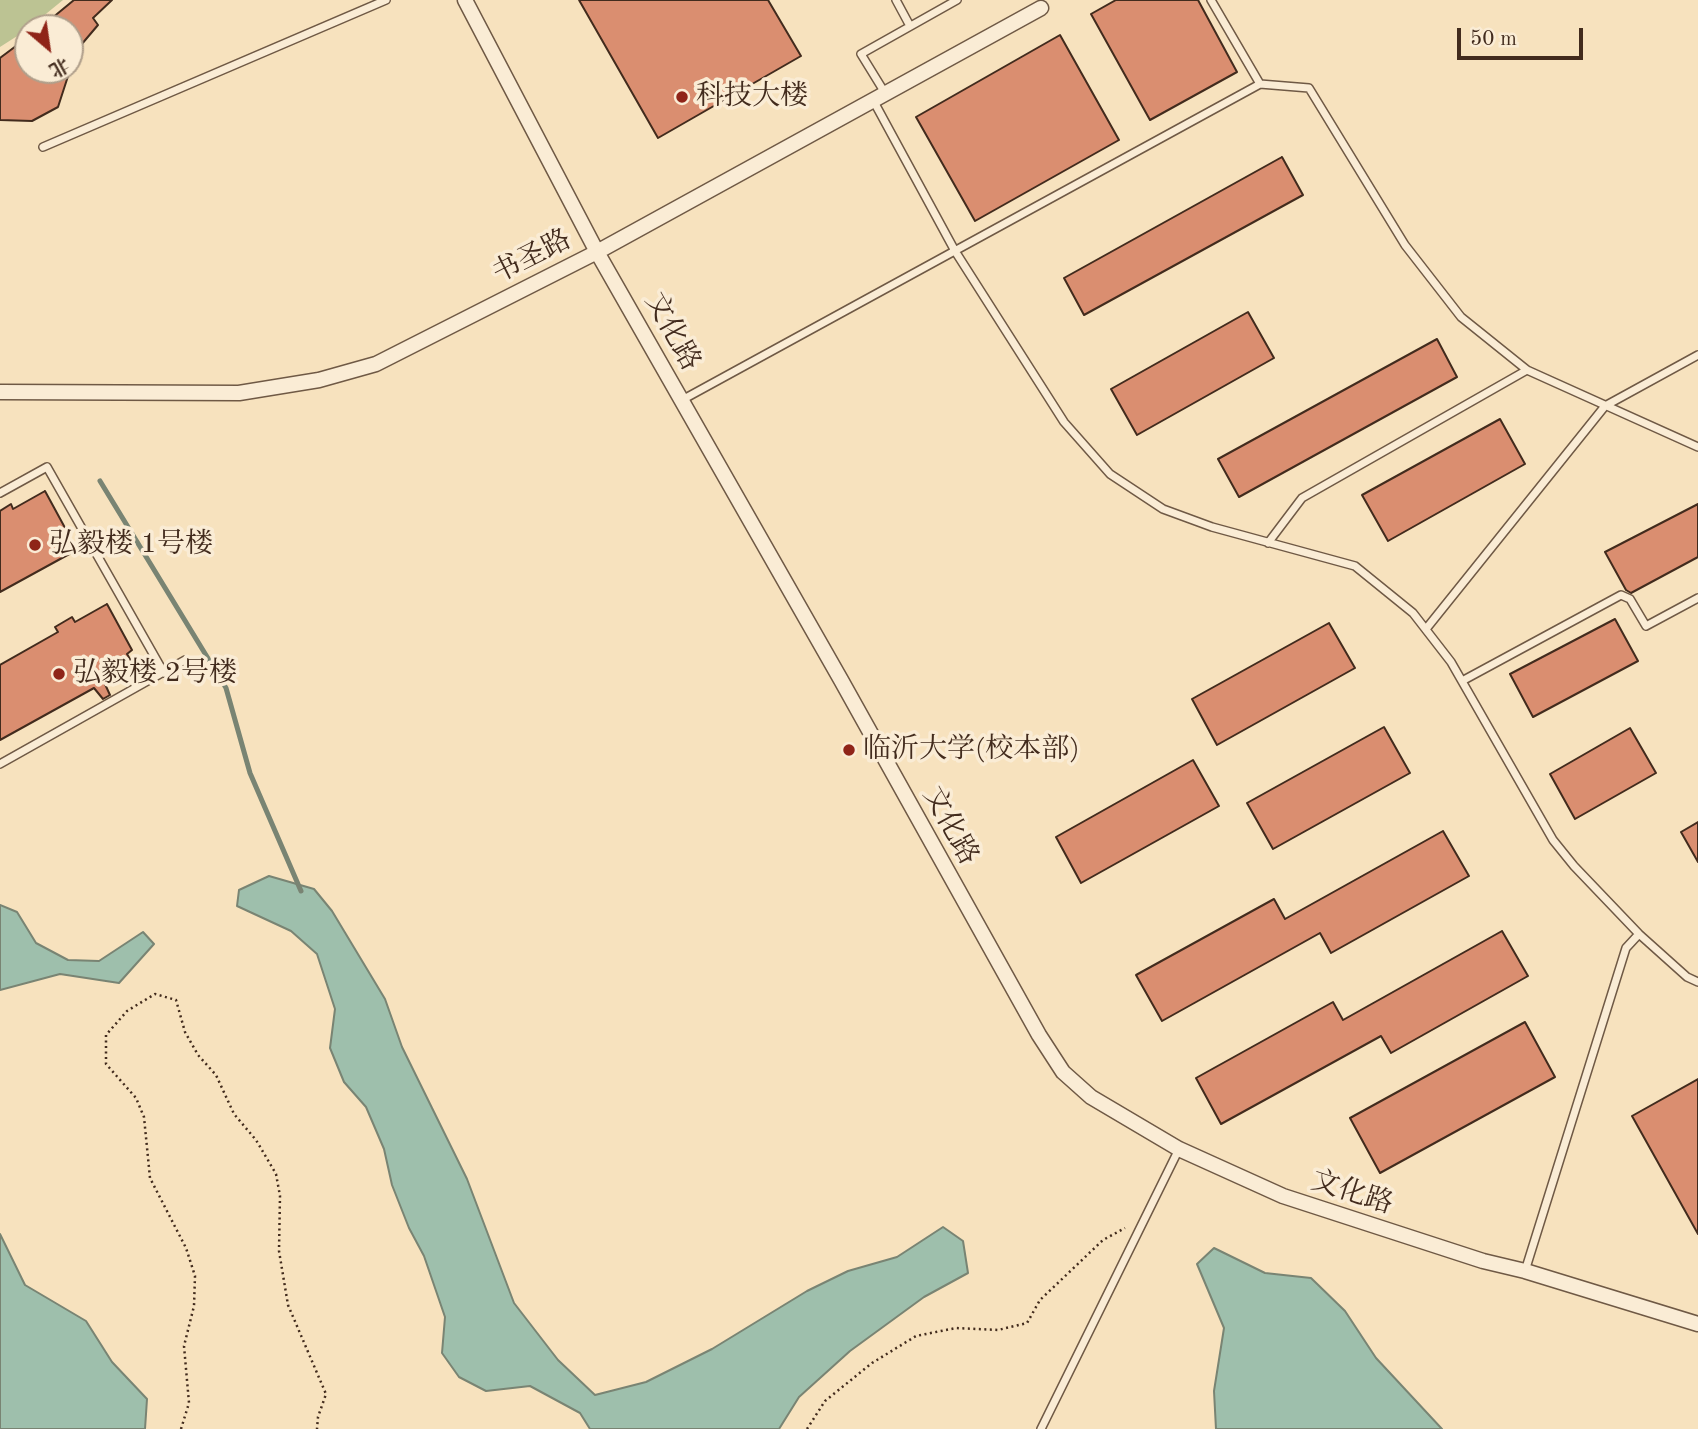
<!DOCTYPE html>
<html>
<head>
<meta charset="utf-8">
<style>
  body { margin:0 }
  #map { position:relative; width:1698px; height:1429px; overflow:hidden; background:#f7e2be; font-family:"Old Standard TT","Noto Serif SC",serif }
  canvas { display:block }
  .north { position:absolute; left:14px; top:14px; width:70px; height:70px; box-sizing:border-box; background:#faecd5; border:2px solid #b09f8b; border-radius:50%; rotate:151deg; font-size:19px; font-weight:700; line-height:28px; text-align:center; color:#422b1d }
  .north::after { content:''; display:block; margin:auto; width:24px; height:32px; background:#8f2418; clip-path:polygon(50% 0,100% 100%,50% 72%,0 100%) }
  .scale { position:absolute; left:1457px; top:28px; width:126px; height:32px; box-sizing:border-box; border:4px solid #422b1d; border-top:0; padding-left:9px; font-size:21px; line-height:24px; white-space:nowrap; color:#422b1d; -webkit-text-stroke:5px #faecd5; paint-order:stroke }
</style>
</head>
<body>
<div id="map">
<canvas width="1698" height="1429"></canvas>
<div class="north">北</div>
<div class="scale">50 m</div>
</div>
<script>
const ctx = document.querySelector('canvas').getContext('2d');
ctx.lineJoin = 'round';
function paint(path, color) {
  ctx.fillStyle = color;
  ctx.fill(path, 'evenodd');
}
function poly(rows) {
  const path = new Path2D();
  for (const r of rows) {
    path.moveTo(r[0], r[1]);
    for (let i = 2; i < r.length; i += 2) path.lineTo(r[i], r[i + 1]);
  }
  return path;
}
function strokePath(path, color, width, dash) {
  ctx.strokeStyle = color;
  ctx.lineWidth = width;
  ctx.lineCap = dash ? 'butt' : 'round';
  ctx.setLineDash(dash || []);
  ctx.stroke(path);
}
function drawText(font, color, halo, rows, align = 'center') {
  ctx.font = font + ' "Old Standard TT","Noto Serif SC",serif';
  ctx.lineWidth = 7;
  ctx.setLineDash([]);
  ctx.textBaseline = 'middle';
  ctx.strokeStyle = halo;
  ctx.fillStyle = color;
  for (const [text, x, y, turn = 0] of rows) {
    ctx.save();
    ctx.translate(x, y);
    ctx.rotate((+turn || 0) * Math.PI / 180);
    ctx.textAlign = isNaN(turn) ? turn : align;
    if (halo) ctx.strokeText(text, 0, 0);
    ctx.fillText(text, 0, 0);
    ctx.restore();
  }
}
const green = poly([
  [0,0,63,0,25,31,0,47]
]);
const water = poly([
  [269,876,314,889,332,911,385,999,402,1047,467,1179,514,1303,558,1360,595,1395,646,1382,712,1349,807,1291,848,1271,897,1257,943,1227,963,1241,968,1273,924,1297,850,1351,799,1397,779,1429,590,1429,580,1413,530,1386,486,1391,459,1377,442,1353,445,1317,424,1256,409,1228,392,1185,384,1149,366,1107,344,1082,330,1048,335,1009,317,954,291,931,237,906,239,890,269,876],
  [0,905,17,912,36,943,68,960,99,961,143,932,154,944,119,983,60,974,0,990,0,905],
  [0,1234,25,1285,86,1321,112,1362,147,1399,145,1429,0,1429,0,1234],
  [1214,1248,1265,1273,1311,1278,1345,1311,1376,1358,1442,1429,1216,1429,1214,1391,1224,1328,1197,1264,1214,1248]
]);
const stream = poly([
  [100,481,226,688,250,773,301,891]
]);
const building = poly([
  [74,0,112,0,93,18,98,25,70,58,70,28,40,28,74,0],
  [579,0,768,0,801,56,658,138,579,0],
  [1116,0,1198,0,1237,72,1150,120,1091,14,1116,0],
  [1060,35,1119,140,975,221,916,117,1060,35],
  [28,37,28,70,70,70,58,107,32,121,0,120,0,58,28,37],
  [1282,157,1303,195,1084,315,1064,278,1282,157],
  [1248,312,1274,358,1137,435,1111,389,1248,312],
  [1437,339,1457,377,1239,497,1218,459,1437,339],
  [1500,419,1525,464,1388,541,1362,495,1500,419],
  [45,491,70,537,65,539,73,552,0,592,0,511,11,504,13,509,45,491],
  [1698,504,1698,557,1631,593,1626,590,1605,552,1698,504],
  [107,604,132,650,127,654,134,666,104,682,110,695,103,699,94,688,0,740,0,665,58,632,55,627,72,617,75,622,107,604],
  [1615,619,1638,661,1533,717,1510,674,1615,619],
  [1329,623,1355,668,1217,745,1192,699,1329,623],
  [1384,727,1410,773,1273,849,1247,803,1384,727],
  [1630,728,1656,773,1575,819,1550,774,1630,728],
  [1193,760,1219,806,1081,883,1056,837,1193,760],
  [1698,822,1698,862,1681,832,1698,822],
  [1443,831,1469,876,1331,953,1320,933,1162,1021,1136,975,1274,899,1285,919,1443,831],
  [1502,931,1528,976,1391,1053,1381,1036,1221,1124,1196,1078,1333,1002,1343,1020,1502,931],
  [1525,1022,1555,1077,1380,1173,1350,1118,1525,1022],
  [1698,1079,1698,1234,1632,1116,1698,1079]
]);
const path = poly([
  [181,1429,189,1403,184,1346,194,1306,195,1276,186,1248,150,1178,144,1117,136,1098,106,1064,106,1035,127,1011,155,994,176,1000,185,1032,198,1055,216,1075,234,1114,256,1140,276,1174,280,1196,279,1251,288,1305,326,1394,318,1417,317,1429],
  [807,1429,825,1401,872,1363,916,1336,956,1328,998,1330,1027,1323,1040,1300,1103,1240,1125,1228]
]);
const service = poly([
  [896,0,910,26],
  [1211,0,1260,84],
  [885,93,861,54,957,0],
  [873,100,955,251,1064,422,1110,474,1163,509,1212,527,1355,566,1413,613,1451,662,1553,840,1574,866,1639,934,1687,977,1698,982],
  [43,147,386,0],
  [682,400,1260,84,1309,88,1405,245,1461,317,1527,370,1698,447],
  [0,493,47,467,164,673],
  [1268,543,1302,498,1527,370],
  [1426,629,1605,406,1698,355],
  [1462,681,1621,595,1630,599,1646,626,1698,598],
  [0,764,185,660],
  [1525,1271,1626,948,1639,934],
  [1041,1429,1179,1149]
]);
const minor = poly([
  [465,0,597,252,841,680,1039,1035,1063,1072,1091,1097,1179,1149,1283,1196,1483,1261,1525,1271,1698,1324],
  [0,392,239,393,319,380,376,364,597,252,1041,8]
]);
const markers = [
  [682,97,7,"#8f2418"],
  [35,545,7,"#8f2418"],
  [59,674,7,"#8f2418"],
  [849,750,7,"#8f2418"]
];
const poiNames = [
  ["科技大楼",696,97],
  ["弘毅楼 1号楼",49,545],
  ["弘毅楼 2号楼",73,674],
  ["临沂大学(校本部)",863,750]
];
const streetNames = [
  ["书圣路",532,257,-27],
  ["文化路",672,332,61],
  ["文化路",950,826,61],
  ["文化路",1352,1193,18]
];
paint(green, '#bcc393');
paint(water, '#9ebfac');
strokePath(water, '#798473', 2);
strokePath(stream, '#798473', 5);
paint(building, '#da8e70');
strokePath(building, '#422b1d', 2);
strokePath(service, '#6f5945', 10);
strokePath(minor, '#6f5945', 17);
strokePath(path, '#422b1d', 2.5, [2, 3.5]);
strokePath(service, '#faecd5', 7);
strokePath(minor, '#faecd5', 14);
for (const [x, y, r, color] of markers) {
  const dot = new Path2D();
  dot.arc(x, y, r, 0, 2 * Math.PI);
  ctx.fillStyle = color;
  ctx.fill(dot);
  strokePath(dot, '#faecd5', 2.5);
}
drawText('28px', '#422b1d', '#faecd5', poiNames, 'left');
drawText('28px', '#422b1d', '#faecd5', streetNames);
</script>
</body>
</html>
